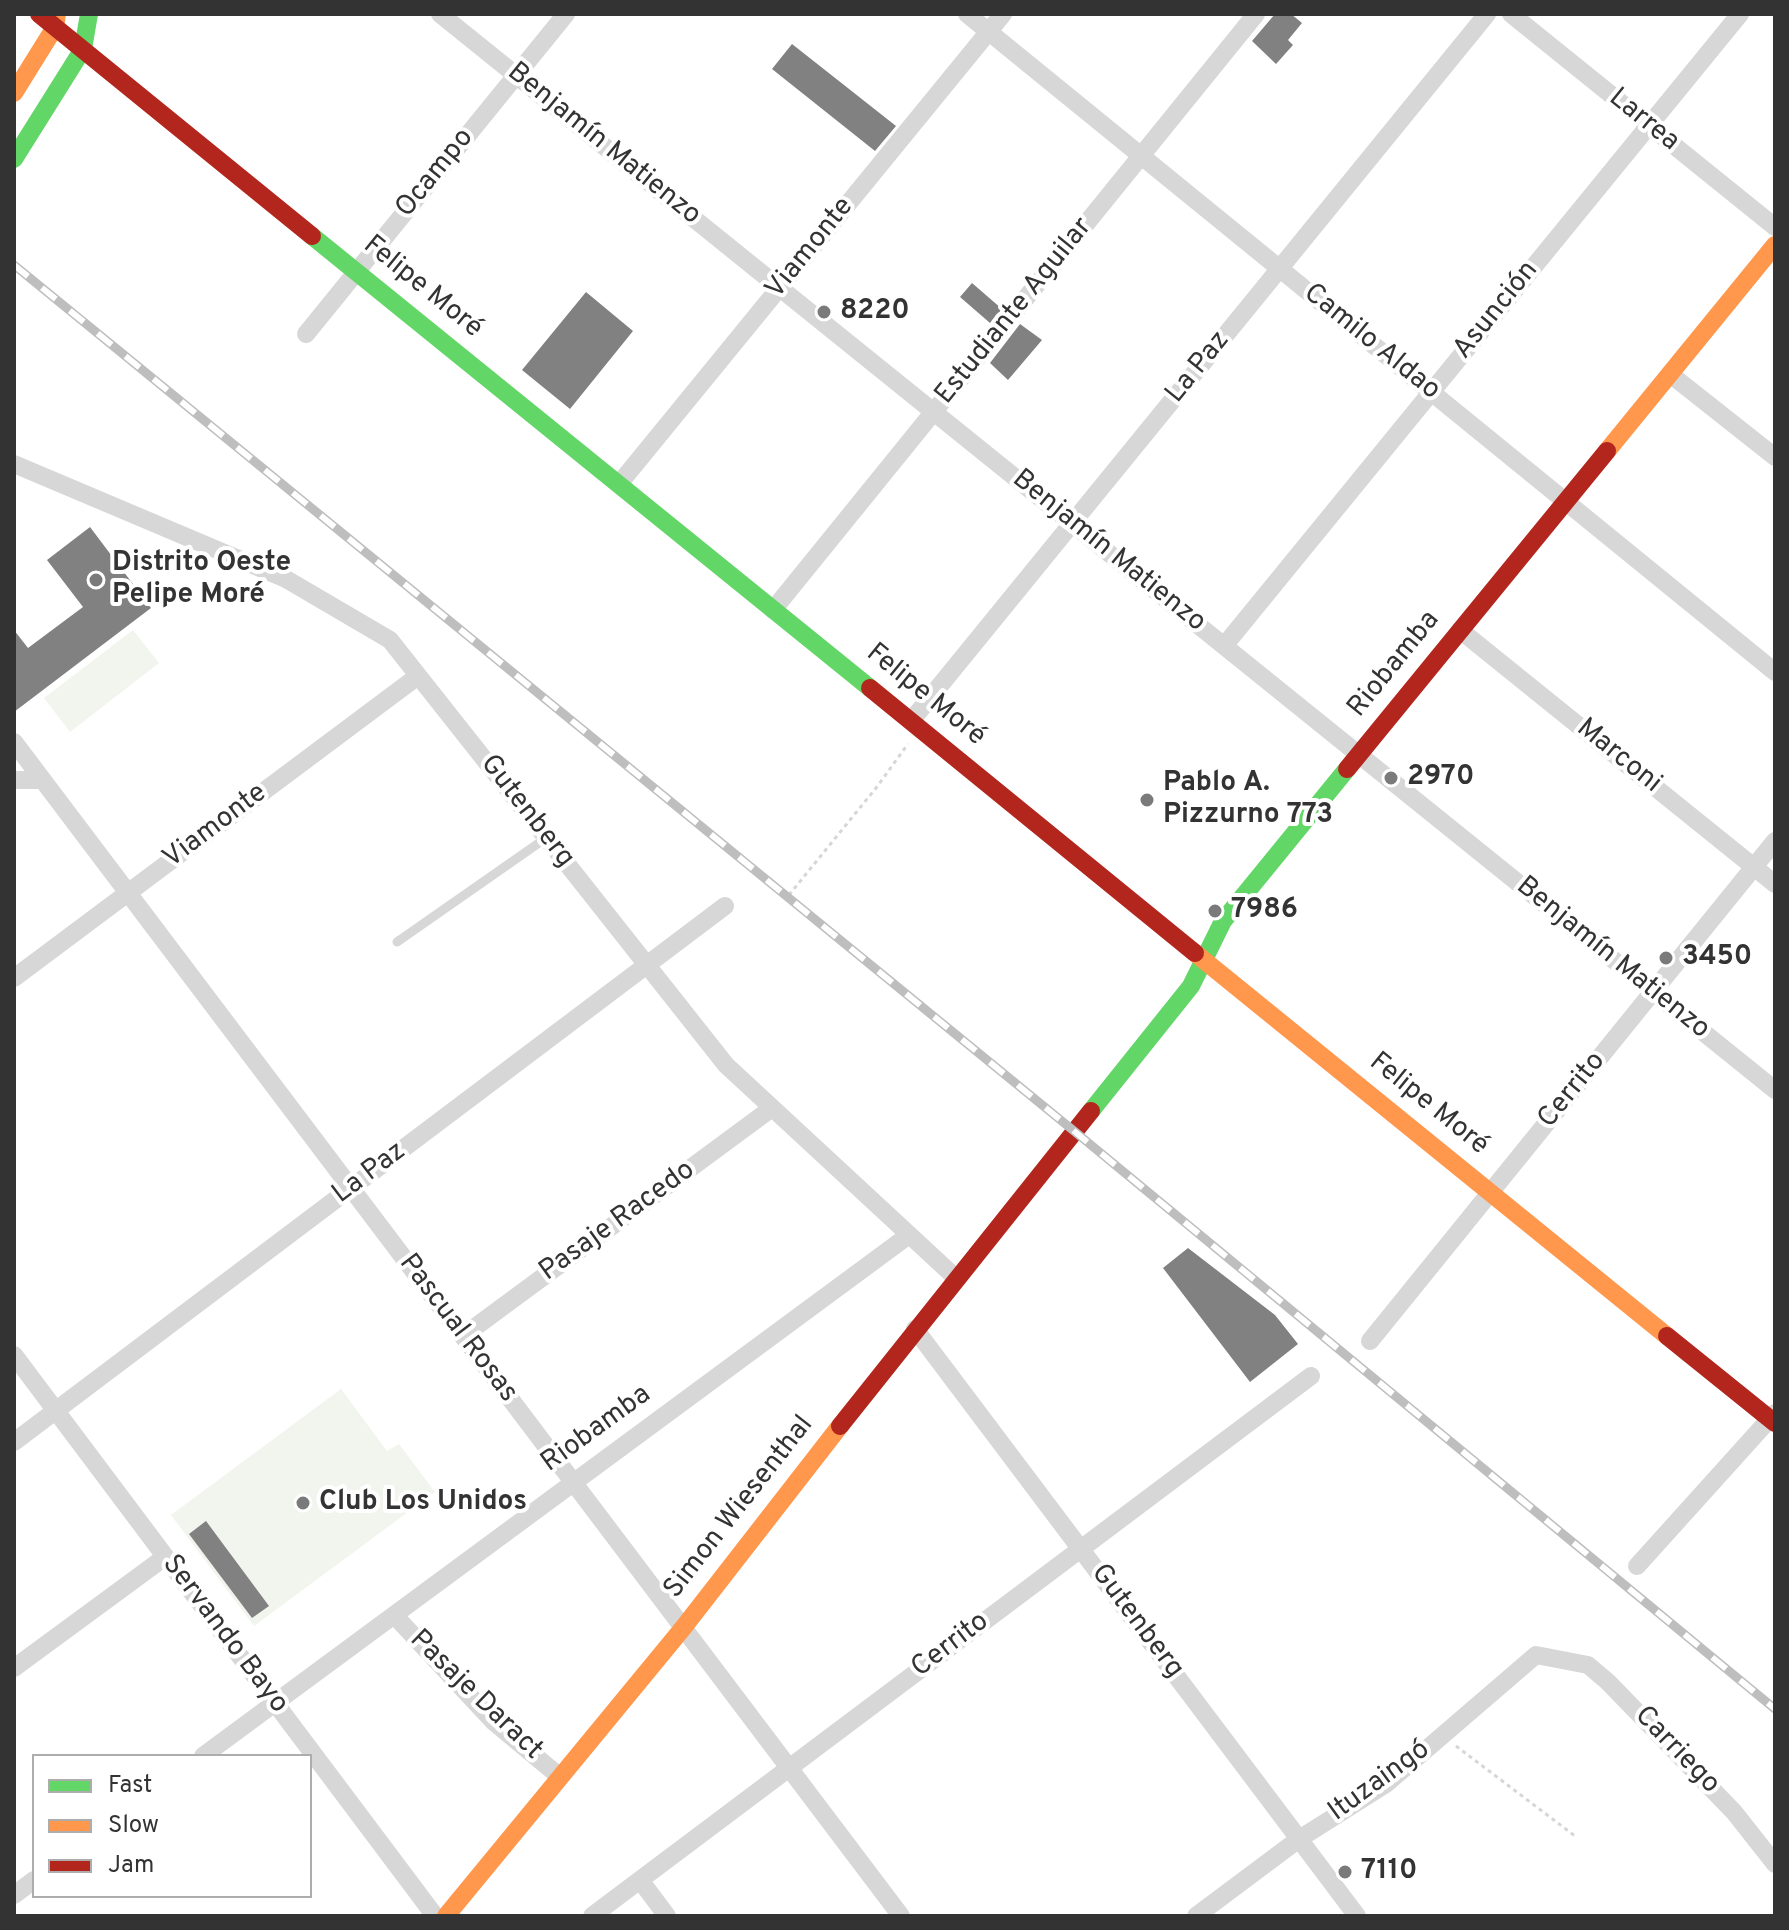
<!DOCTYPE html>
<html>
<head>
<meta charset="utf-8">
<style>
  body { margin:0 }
  #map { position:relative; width:1789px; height:1930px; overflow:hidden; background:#fff; font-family:Overpass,sans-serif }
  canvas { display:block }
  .frame { position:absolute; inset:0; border:16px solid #333; pointer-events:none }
  .legend { position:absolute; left:32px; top:1754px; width:280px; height:144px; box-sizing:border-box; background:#fff; border:2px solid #adadad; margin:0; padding:10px 14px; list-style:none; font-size:24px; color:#333 }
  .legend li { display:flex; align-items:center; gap:16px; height:40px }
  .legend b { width:40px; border:2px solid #adadad }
</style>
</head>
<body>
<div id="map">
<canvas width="1789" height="1930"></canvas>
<div class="frame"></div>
<ul class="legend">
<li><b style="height:10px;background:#63d668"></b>Fast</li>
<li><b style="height:10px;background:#ff974d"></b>Slow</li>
<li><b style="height:10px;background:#b3261e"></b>Jam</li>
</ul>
</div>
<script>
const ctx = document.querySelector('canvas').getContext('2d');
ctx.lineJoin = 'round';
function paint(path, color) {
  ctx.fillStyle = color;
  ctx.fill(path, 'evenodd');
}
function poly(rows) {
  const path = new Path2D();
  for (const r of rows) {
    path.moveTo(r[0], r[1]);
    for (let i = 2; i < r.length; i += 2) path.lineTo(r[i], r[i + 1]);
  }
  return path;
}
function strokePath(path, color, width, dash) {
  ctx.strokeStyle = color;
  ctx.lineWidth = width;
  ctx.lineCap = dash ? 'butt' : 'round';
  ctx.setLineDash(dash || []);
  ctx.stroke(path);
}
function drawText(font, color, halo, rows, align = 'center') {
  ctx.font = font + ' Overpass,sans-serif';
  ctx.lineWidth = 8;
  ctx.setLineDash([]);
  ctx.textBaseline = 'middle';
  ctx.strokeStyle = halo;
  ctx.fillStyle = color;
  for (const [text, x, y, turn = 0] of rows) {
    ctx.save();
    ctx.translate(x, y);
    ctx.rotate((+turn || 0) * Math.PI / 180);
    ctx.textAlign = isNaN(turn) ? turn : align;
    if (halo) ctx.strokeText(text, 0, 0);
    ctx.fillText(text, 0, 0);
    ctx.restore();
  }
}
const green = poly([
  [133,630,159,663,70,732,44,698],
  [341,1389,387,1451,399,1444,435,1492,254,1626,171,1515]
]);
const building = poly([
  [1275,14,1291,14,1302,23,1288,40,1293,45,1276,64,1252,41],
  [792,44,896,126,875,151,772,69],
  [972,283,1002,309,990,323,960,297],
  [586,292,633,331,570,409,522,370],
  [1020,324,1042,340,1008,380,990,363],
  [90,527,151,608,14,712,14,630,28,648,83,607,47,560],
  [1188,1248,1275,1315,1298,1344,1250,1382,1163,1268],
  [206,1521,269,1606,252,1618,189,1534]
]);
const path = poly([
  [789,895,876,788,908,744],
  [1456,1746,1575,1836]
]);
const lane = poly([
  [397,942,546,838]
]);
const street = poly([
  [440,14,1775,1090],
  [967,14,1775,672],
  [1511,14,1775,227],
  [306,334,566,14],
  [1670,374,1775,457],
  [14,464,286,579,390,640,726,1065,956,1278],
  [619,484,1003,14],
  [773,610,1256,14],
  [1460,630,1775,884],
  [1224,646,1740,14],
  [911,721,1487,14],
  [14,742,901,1916],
  [14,780,42,780],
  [14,978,418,676],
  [915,1329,1357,1916],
  [463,1336,772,1108],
  [1370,1341,1775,841],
  [14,1355,435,1916],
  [14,1442,725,906],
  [1637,1566,1775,1413],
  [394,1615,494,1722,559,1776],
  [14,1668,165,1557],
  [203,1756,909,1235],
  [640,1880,667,1916],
  [14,1895,34,1880],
  [592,1916,1311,1376],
  [1196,1916,1299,1839,1386,1784,1536,1655,1588,1665,1608,1682,1734,1812,1775,1864]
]);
const fast = poly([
  [14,159,83,49,89,14],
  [312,236,870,688],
  [1091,1111,1191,986,1223,921,1347,769]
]);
const slow = poly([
  [14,93,55,27,57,14],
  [1607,451,1775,245],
  [1195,953,1667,1336],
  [446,1916,683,1628,840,1426]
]);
const jam = poly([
  [39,14,312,236],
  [870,688,1195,953],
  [1347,769,1607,451],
  [1667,1336,1775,1423],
  [840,1426,1091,1111]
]);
const rail = poly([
  [14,265,1074,1131,1775,1709]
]);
const markers = [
  [824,312,8,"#7a7a7a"],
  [96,580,8,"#7a7a7a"],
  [1391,778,8,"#7a7a7a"],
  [1147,800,8,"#7a7a7a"],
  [1215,911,8,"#7a7a7a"],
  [1666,958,8,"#7a7a7a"],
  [303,1503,8,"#7a7a7a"],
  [1345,1872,8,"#7a7a7a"]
];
const streetNames = [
  ["Larrea",1643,121,39],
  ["Benjamín Matienzo",603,145,39],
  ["Ocampo",436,174,-51],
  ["Viamonte",811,249,-51],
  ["Felipe Moré",422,288,39],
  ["Asunción",1497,311,-51],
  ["Estudiante Aguilar",1015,312,-51],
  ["Camilo Aldao",1371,343,39],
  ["La Paz",1199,368,-51],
  ["Benjamín Matienzo",1108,552,39],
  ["Riobamba",1395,665,-51],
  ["Felipe Moré",925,696,39],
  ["Marconi",1618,757,39],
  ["Gutenberg",526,812,52],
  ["Viamonte",216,827,-37],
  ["Benjamín Matienzo",1612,959,39],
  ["Cerrito",1573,1091,-51],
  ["Felipe Moré",1428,1105,39],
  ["La Paz",370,1174,-37],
  ["Pasaje Racedo",618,1222,-36],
  ["Pascual Rosas",457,1329,53],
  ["Riobamba",597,1430,-36],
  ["Simon Wiesenthal",740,1508,-52],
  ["Gutenberg",1136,1622,53],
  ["Servando Bayo",224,1635,53],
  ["Cerrito",951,1646,-37],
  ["Pasaje Daract",475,1696,44],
  ["Carriego",1676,1751,46],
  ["Ituzaingó",1380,1782,-36]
];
const poiNames = [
  ["8220",840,312],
  ["Distrito Oeste",112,564],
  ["Pelipe Moré",112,596],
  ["2970",1407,778],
  ["Pablo A.",1163,784],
  ["Pizzurno 773",1163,816],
  ["7986",1231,911],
  ["3450",1682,958],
  ["Club Los Unidos",319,1503],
  ["7110",1361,1872]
];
paint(green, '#f1f5ed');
paint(building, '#818181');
strokePath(path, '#d6d6d6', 3, [4, 4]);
strokePath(lane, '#d7d7d7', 9);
strokePath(street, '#d7d7d7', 18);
strokePath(fast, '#63d668', 18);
strokePath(slow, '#ff974d', 18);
strokePath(jam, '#b3261e', 18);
strokePath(rail, '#bebebe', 9);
strokePath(rail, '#fff', 6, [18]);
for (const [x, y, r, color] of markers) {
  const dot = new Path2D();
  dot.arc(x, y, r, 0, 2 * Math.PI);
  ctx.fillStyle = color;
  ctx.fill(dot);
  strokePath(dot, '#fff', 3);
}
drawText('28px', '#333', '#fff', streetNames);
drawText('bold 28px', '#333', '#fff', poiNames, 'left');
</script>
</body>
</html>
